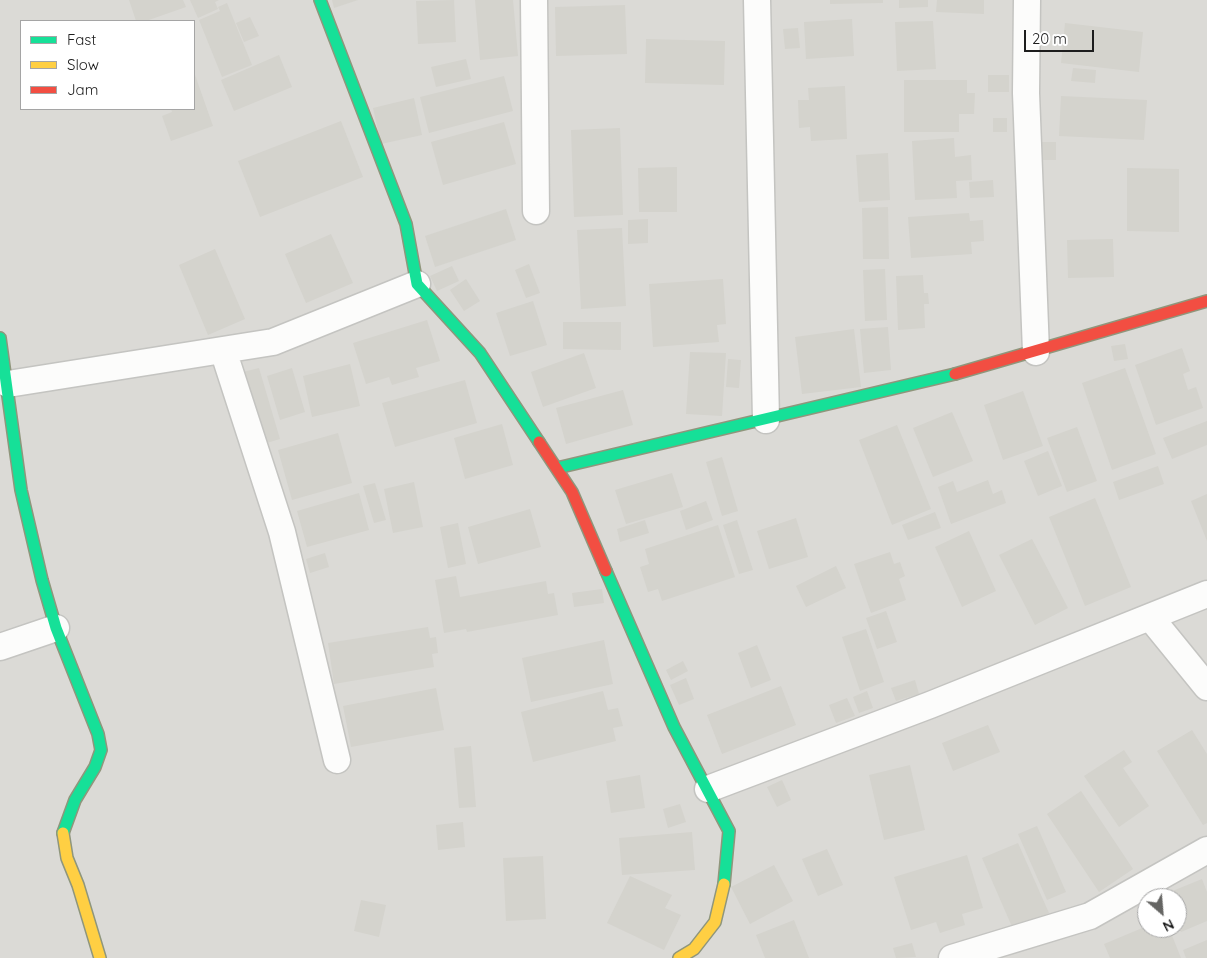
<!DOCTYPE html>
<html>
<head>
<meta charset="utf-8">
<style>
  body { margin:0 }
  #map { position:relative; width:1207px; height:958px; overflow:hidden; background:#ecebe4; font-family:Quicksand,sans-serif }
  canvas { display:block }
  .legend { position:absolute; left:20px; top:20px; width:175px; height:90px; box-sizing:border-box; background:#fff; border:1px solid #a5a5a5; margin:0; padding:6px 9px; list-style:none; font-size:15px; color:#1d1d1d }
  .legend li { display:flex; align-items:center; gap:10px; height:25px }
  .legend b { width:25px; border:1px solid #a5a5a5 }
  .north { position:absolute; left:1137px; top:888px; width:50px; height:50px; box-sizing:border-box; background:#fff; border:1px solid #a5a5a5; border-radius:50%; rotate:153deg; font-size:14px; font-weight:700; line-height:20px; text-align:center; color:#1d1d1d }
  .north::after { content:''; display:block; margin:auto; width:18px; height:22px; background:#656563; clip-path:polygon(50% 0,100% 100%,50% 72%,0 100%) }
  .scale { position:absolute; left:1024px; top:30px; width:70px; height:22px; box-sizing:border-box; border:2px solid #1d1d1d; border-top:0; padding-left:6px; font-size:15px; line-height:18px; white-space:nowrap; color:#1d1d1d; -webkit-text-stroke:4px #fff; paint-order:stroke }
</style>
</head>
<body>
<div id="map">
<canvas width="1207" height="958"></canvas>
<ul class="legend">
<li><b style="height:6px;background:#16e098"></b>Fast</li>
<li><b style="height:6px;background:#ffcf43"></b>Slow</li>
<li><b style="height:6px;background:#f24e42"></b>Jam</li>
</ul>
<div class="north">N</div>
<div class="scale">20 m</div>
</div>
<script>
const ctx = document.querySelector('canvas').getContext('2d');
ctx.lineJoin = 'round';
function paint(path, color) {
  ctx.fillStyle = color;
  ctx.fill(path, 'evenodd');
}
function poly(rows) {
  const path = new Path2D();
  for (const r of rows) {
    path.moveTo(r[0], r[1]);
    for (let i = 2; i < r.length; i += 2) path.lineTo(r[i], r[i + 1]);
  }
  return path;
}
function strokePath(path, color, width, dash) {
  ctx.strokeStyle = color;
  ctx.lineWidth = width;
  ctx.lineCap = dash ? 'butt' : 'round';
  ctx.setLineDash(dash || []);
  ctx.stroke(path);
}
const residential = poly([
  [0,0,1207,0,1207,958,0,958],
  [21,21,194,21,194,109,21,109],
  [1147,898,1177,898,1177,928,1147,928]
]);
const building = poly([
  [129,0,183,0,186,7,146,21,136,21],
  [190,0,219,0,215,2,218,9,198,18],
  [332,0,358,0,334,8],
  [454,0,456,42,418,44,416,1],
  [475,0,513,0,518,56,480,60],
  [830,0,883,0,883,3,830,4],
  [899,0,928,0,928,7,899,8],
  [937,0,984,0,984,14,936,12],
  [227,3,252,65,222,77,199,20,220,11,218,7],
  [625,5,627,54,556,56,555,7],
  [250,17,259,36,244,42,236,23],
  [852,19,854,56,806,59,804,22],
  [933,21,936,69,897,71,895,22],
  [1065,23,1143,32,1139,72,1061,63],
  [798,28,800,48,785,49,783,29],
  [646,39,725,41,724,85,645,83],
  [279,55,292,87,234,111,221,80],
  [466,59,471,79,436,87,431,67],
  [1073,68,1096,70,1095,83,1071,81],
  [194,72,213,126,171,141,162,116,172,112,171,109,194,109],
  [988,75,1009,75,1009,92,988,92],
  [504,76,513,111,429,133,420,97],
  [904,80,967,80,967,93,975,93,974,114,959,114,959,132,904,132],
  [845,86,847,139,811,141,810,127,799,128,798,100,809,100,808,88],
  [1061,96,1147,100,1144,140,1059,136],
  [414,98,422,135,381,144,373,108],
  [993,118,1007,118,1007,132,993,132],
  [341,121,363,177,260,217,238,161],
  [504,122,516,164,443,185,431,142],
  [620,128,623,215,574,217,571,130],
  [954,138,955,157,971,155,972,180,956,181,957,198,915,200,912,141],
  [1038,142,1056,142,1056,160,1038,160],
  [888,153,890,200,859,202,856,155],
  [677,167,677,212,639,212,638,168],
  [1127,168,1179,169,1179,232,1127,231],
  [993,180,994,197,970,198,969,182],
  [888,207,889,259,863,259,862,208],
  [506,209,516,240,435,267,425,236],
  [969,213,970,221,983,220,984,241,971,242,972,254,911,258,908,217],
  [648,219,648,243,628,244,628,220],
  [622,228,626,306,581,309,577,230],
  [331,234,353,283,306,303,285,254],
  [1113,239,1114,277,1068,278,1067,240],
  [215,249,245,319,208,335,179,265],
  [529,264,540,293,526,298,515,270],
  [452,266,459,281,437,291,430,276],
  [885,269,887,320,865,321,863,270],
  [923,275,924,293,928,293,929,304,924,304,925,328,898,330,896,276],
  [466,279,480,301,464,311,450,290],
  [723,279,726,324,717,325,719,342,653,347,649,284],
  [533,301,547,345,510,356,496,313],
  [427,320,440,361,416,368,419,377,392,385,389,377,366,384,353,343],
  [563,322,621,322,621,350,563,349],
  [888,327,891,370,864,373,860,329],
  [854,329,861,387,802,394,795,337],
  [1125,344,1128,359,1114,361,1111,346],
  [1182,348,1190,371,1183,374,1188,390,1196,387,1203,408,1156,425,1135,365],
  [690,352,726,353,722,416,686,414],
  [584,353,596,388,543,407,531,372],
  [728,359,741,360,739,388,726,387],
  [350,364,360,406,312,417,303,376],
  [259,368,280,439,260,445,239,373],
  [292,368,305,412,280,420,267,376],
  [1125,368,1156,454,1112,470,1082,383],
  [465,380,477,423,395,447,382,403],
  [623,390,633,425,566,444,556,408],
  [1023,391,1043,446,1003,460,984,405],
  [952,412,973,461,933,477,913,428],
  [1207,421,1207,445,1172,459,1163,438],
  [502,424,513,465,465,479,454,438],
  [897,425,931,509,892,525,859,440],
  [1077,427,1097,481,1067,492,1047,438],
  [338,433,352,483,292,500,278,450],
  [1048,451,1062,486,1038,496,1024,461],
  [722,457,738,511,722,516,706,462],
  [1158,466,1164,484,1119,500,1113,482],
  [672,473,683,507,626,524,615,490],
  [988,480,993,494,1002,490,1006,503,951,524,938,487,953,481,957,492],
  [414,482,423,527,393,533,384,489],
  [375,483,386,520,374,523,363,486],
  [359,493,369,530,307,547,297,511],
  [1207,494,1207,541,1191,501],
  [1095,498,1131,587,1085,606,1049,517],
  [706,501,713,520,686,530,680,511],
  [530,509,541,547,478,564,468,527],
  [935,512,941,528,908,540,902,525],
  [796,518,808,557,769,569,757,531],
  [645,520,649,533,620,542,617,529],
  [737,520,753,570,739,574,723,525],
  [458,523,466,564,448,568,440,527],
  [718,525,735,577,662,601,658,589,648,592,640,567,649,564,645,549],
  [969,531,996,591,962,607,935,547],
  [1032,539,1068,608,1035,625,999,555],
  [890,552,894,564,900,562,905,576,899,579,906,600,871,613,854,564],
  [325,553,329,567,310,573,306,559],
  [836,566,846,588,806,607,796,586],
  [456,576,460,597,546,581,548,594,554,593,558,615,467,632,466,629,444,633,435,580],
  [602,589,604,603,574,607,572,593],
  [886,611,897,642,877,649,866,618],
  [428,627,430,638,436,637,438,653,432,654,434,667,334,684,328,643],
  [866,629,884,682,860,691,842,637],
  [604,640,613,684,531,702,522,658],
  [757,645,771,680,751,688,738,653],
  [683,661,688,671,671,680,666,670],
  [686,678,694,699,679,705,670,685],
  [915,680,919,694,896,701,891,688],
  [781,686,796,725,722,754,707,715],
  [436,688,444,730,351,747,343,706],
  [603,691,608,710,618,708,623,726,613,728,616,741,533,762,521,712],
  [867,691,873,708,859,713,853,697],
  [847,698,855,716,836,723,829,705],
  [988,725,1000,752,953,771,942,743],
  [1192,730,1207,754,1207,823,1203,825,1157,751],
  [471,746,476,807,459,808,454,748],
  [1124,750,1132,762,1123,768,1149,806,1119,827,1084,776],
  [910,765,925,830,884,840,869,775],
  [640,775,645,808,611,813,606,781],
  [782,780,791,800,777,807,767,787],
  [1081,791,1133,869,1099,892,1047,814],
  [680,804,686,822,668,828,663,809],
  [463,822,465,847,438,850,436,825],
  [1037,826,1066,892,1047,900,1018,834],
  [692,832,695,870,622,875,619,838],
  [1018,843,1049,913,1013,929,982,858],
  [827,849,843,885,818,896,802,859],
  [967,855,983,908,962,914,965,925,940,933,936,922,911,930,894,877],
  [543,856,546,919,506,921,503,858],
  [774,865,793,901,750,924,731,887],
  [630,876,672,895,665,908,681,915,664,950,607,923],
  [1202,879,1207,892,1207,921,1181,932,1177,923,1177,898,1166,898,1165,894],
  [361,900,386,905,379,937,354,931],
  [794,920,809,958,765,958,756,935],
  [1147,926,1147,928,1169,928,1181,958,1110,958,1104,944],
  [1207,940,1207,958,1186,958,1183,950],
  [912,943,916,957,896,958,893,948]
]);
const street = poly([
  [534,0,536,211],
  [757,0,766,420],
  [1027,0,1026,93,1036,352],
  [223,350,282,532,337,760],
  [8,384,273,342,417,284],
  [1150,617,1207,687],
  [0,647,56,628],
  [708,789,930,705,1207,594],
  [952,958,1090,916,1207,850]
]);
const fast = poly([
  [320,0,406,224,417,284,480,353,539,442],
  [0,338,21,490,42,580,56,628,98,734,101,750,95,767,75,800,63,833],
  [557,468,955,374],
  [606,571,674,727,729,831,724,884]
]);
const slow = poly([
  [63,833,67,858,78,885,100,958],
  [679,958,694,949,715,922,724,884]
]);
const jam = poly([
  [955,374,1207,301],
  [539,442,572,492,606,571]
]);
paint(residential, '#dbdad6');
paint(building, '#d4d3cd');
strokePath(street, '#c4c4c1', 29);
strokePath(fast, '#8f967c', 14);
strokePath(slow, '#8f967c', 14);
strokePath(jam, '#8f967c', 14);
strokePath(street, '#fcfcfb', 26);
strokePath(fast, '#16e098', 11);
strokePath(slow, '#ffcf43', 11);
strokePath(jam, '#f24e42', 11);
</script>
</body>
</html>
